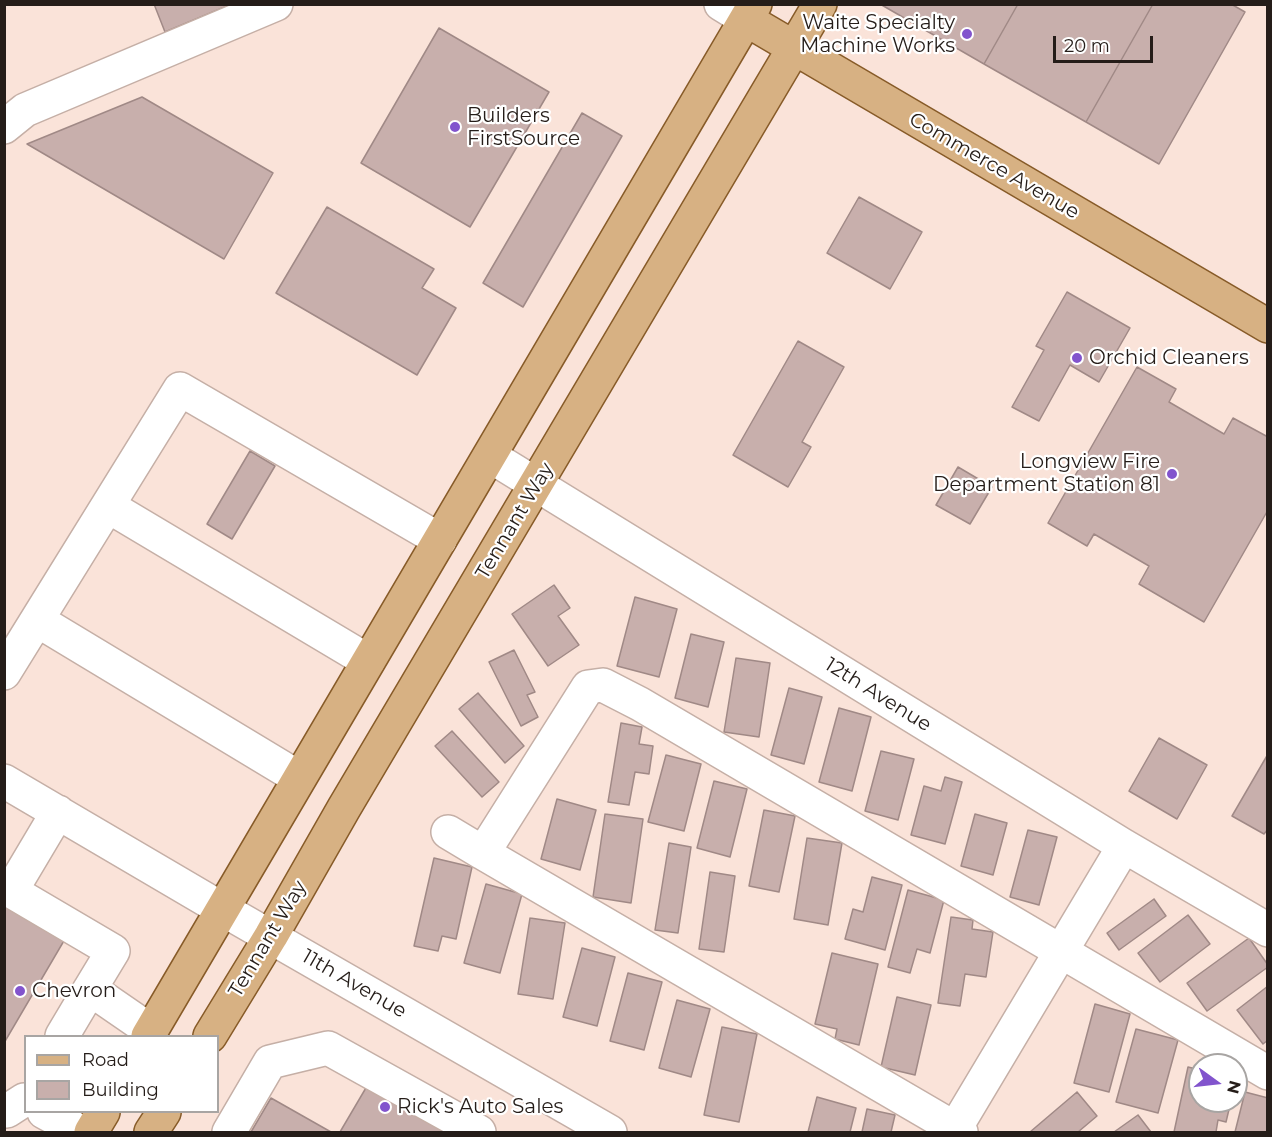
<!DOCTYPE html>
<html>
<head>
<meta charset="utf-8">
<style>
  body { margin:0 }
  #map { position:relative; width:1272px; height:1137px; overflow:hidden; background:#fae3d9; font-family:Montserrat,sans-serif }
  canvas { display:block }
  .frame { position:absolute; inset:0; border:6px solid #251d19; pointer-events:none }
  .legend { position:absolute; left:24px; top:1035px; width:195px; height:78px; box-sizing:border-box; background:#fff; border:2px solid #a8a5a3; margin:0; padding:8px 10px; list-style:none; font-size:18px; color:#251d19 }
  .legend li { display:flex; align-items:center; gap:12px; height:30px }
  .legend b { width:30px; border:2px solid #a8a5a3 }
  .north { position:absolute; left:1188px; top:1053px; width:60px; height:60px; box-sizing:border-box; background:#fff; border:2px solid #a8a5a3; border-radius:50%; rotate:105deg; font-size:16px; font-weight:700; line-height:24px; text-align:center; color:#251d19 }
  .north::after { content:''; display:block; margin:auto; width:21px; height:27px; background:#8254cd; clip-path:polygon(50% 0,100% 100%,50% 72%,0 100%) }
  .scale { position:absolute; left:1053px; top:36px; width:100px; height:27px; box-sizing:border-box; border:3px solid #251d19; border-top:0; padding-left:8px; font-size:18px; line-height:21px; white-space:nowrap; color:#251d19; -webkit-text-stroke:4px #fff; paint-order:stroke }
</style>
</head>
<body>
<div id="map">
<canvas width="1272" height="1137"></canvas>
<div class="frame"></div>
<ul class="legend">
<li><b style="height:8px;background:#d7b183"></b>Road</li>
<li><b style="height:16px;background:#c8afac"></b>Building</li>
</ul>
<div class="north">N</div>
<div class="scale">20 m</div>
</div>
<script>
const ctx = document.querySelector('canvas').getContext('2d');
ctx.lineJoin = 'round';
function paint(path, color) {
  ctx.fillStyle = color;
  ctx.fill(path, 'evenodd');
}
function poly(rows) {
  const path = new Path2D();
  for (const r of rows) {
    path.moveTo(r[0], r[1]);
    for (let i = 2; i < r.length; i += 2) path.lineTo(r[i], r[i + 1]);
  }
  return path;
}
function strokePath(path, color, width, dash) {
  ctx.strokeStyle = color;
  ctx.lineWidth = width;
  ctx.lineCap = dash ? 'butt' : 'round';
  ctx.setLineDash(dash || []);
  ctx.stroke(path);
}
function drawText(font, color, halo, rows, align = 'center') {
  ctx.font = font + ' Montserrat,sans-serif';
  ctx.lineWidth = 4.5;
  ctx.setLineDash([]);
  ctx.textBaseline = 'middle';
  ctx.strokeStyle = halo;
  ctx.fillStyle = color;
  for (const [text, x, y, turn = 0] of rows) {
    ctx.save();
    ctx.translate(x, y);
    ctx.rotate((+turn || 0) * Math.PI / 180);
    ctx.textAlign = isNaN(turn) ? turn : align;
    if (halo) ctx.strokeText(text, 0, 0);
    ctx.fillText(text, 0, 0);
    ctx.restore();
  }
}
const building = poly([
  [154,4,232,4,165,32,154,4],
  [880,4,1018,4,984,64,880,4],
  [1018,4,1153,4,1086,122,984,64,1018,4],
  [1153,4,1231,4,1245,12,1159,164,1086,122,1153,4],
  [439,28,549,92,470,227,361,163,439,28],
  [142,97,273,173,224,259,27,144,142,97],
  [582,113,622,136,523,307,483,283,582,113],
  [859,197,922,232,890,289,827,253,859,197],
  [327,207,434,269,422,288,456,308,417,375,276,293,327,207],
  [1067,292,1130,328,1099,382,1070,365,1039,421,1012,407,1044,350,1036,346,1067,292],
  [798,341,844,367,802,442,811,447,788,487,733,455,798,341],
  [1137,367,1176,389,1169,402,1224,434,1233,418,1268,437,1268,510,1204,622,1139,584,1149,566,1094,534,1087,546,1048,523,1137,367],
  [250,451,275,466,232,539,207,524,250,451],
  [958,467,992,487,970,524,936,505,958,467],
  [554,585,570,608,558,616,579,645,548,666,512,614,554,585],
  [635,597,677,609,659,677,617,666,635,597],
  [691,634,724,642,708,707,675,698,691,634],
  [514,650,535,692,527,695,538,717,521,726,489,662,514,650],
  [736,658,770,663,759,737,724,732,736,658],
  [789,688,822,697,804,764,771,755,789,688],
  [478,693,524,746,505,763,459,709,478,693],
  [839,708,871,717,852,791,819,782,839,708],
  [621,723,642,727,639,744,653,746,649,774,635,772,629,805,608,802,621,723],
  [452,731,499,782,482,797,435,746,452,731],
  [1159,738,1207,765,1177,819,1129,791,1159,738],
  [881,751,914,759,898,820,865,811,881,751],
  [1268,754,1268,829,1264,834,1232,816,1268,754],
  [666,755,701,764,684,831,648,822,666,755],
  [945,777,962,782,945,844,911,835,924,786,941,791,945,777],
  [714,781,747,789,730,857,697,848,714,781],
  [557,799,596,810,580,870,541,859,557,799],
  [764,810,795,816,779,892,749,886,764,810],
  [605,814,643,819,631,903,593,897,605,814],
  [975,814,1007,823,993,875,961,866,975,814],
  [1028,830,1057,837,1039,905,1010,897,1028,830],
  [807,838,842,843,828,925,794,919,807,838],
  [669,843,691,847,678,933,655,930,669,843],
  [434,858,472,867,456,939,442,936,438,951,414,946,434,858],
  [710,872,735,876,724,952,699,949,710,872],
  [872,877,902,885,885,950,845,939,853,909,863,912,872,877],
  [486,884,522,894,500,973,464,963,486,884],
  [908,890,944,900,930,953,917,949,910,973,888,967,908,890],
  [1154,899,1166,916,1119,950,1107,933,1154,899],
  [6,905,65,939,4,1043,4,908,6,905],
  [1188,915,1210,944,1160,982,1138,953,1188,915],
  [951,917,973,920,972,929,993,932,986,977,965,974,960,1006,938,1003,951,917],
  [530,918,565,923,553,999,518,994,530,918],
  [1249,938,1268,965,1268,967,1207,1011,1187,983,1249,938],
  [582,948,615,957,597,1026,563,1017,582,948],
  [832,953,878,964,859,1045,835,1039,837,1029,815,1024,832,953],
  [628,973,662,982,644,1050,610,1041,628,973],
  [1268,986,1268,1040,1263,1044,1237,1010,1268,986],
  [897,997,931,1005,915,1075,881,1067,897,997],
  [677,1000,710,1009,691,1077,659,1068,677,1000],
  [1095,1004,1130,1014,1109,1092,1074,1083,1095,1004],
  [722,1027,757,1034,739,1122,704,1115,722,1027],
  [1136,1029,1178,1040,1158,1113,1116,1102,1136,1029],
  [1188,1067,1200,1070,1200,1101,1231,1101,1226,1122,1218,1120,1216,1132,1174,1132,1188,1067],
  [370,1081,459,1132,340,1132,370,1081],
  [1077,1092,1097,1116,1078,1132,1030,1132,1077,1092],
  [1245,1092,1268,1098,1268,1132,1235,1132,1245,1092],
  [817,1097,856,1108,850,1132,808,1132,817,1097],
  [271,1098,331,1132,251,1132,271,1098],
  [867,1109,895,1115,891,1132,862,1132,867,1109],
  [1138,1115,1151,1132,1114,1132,1138,1115]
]);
const minor = poly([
  [721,4,747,20],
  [4,127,25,110,276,4],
  [490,456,1124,846,1268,930],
  [108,506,368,661],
  [37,620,299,778],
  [4,673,180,389,440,540],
  [4,781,222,909,610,1132],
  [58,812,11,891,113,951,90,989,151,1031],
  [448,832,483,853,588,687,603,685,640,704,1268,1073],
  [483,853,961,1132],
  [62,1036,90,989],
  [4,1109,7,1111,24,1100],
  [44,1112,81,1132],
  [229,1132,270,1062,328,1048,479,1132],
  [953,1132,1124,846]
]);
const major = poly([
  [747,20,1268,326],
  [148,1036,755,4],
  [210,1036,271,936,344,808,820,4],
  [91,1132,103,1112],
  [151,1132,164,1112]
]);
const markers = [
  [967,34,6,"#8254cd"],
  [455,127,6,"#8254cd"],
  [1077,358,6,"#8254cd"],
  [1172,474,6,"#8254cd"],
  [20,991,6,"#8254cd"],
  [385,1107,6,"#8254cd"]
];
const poiNames = [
  ["Waite Specialty",955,23,"right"],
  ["Machine Works",955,46,"right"],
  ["Builders",467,116],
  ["FirstSource",467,139],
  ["Orchid Cleaners",1089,358],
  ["Longview Fire",1160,462,"right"],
  ["Department Station 81",1160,485,"right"],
  ["Chevron",32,991],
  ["Rick's Auto Sales",397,1107]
];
const streetNames = [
  ["Commerce Avenue",994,166,30],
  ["Tennant Way",515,521,-59],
  ["12th Avenue",878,695,32],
  ["Tennant Way",268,939,-59],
  ["11th Avenue",354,984,30]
];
paint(building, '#c8afac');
strokePath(building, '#a08986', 1.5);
strokePath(minor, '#c5afa6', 36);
strokePath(major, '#875b28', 36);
strokePath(minor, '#fff', 33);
strokePath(major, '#d7b183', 33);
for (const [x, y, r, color] of markers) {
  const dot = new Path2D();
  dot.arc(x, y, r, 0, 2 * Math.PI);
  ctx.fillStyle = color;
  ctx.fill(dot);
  strokePath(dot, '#fff', 2);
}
drawText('20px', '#251d19', '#fff', poiNames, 'left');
drawText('20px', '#251d19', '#fff', streetNames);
</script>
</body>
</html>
